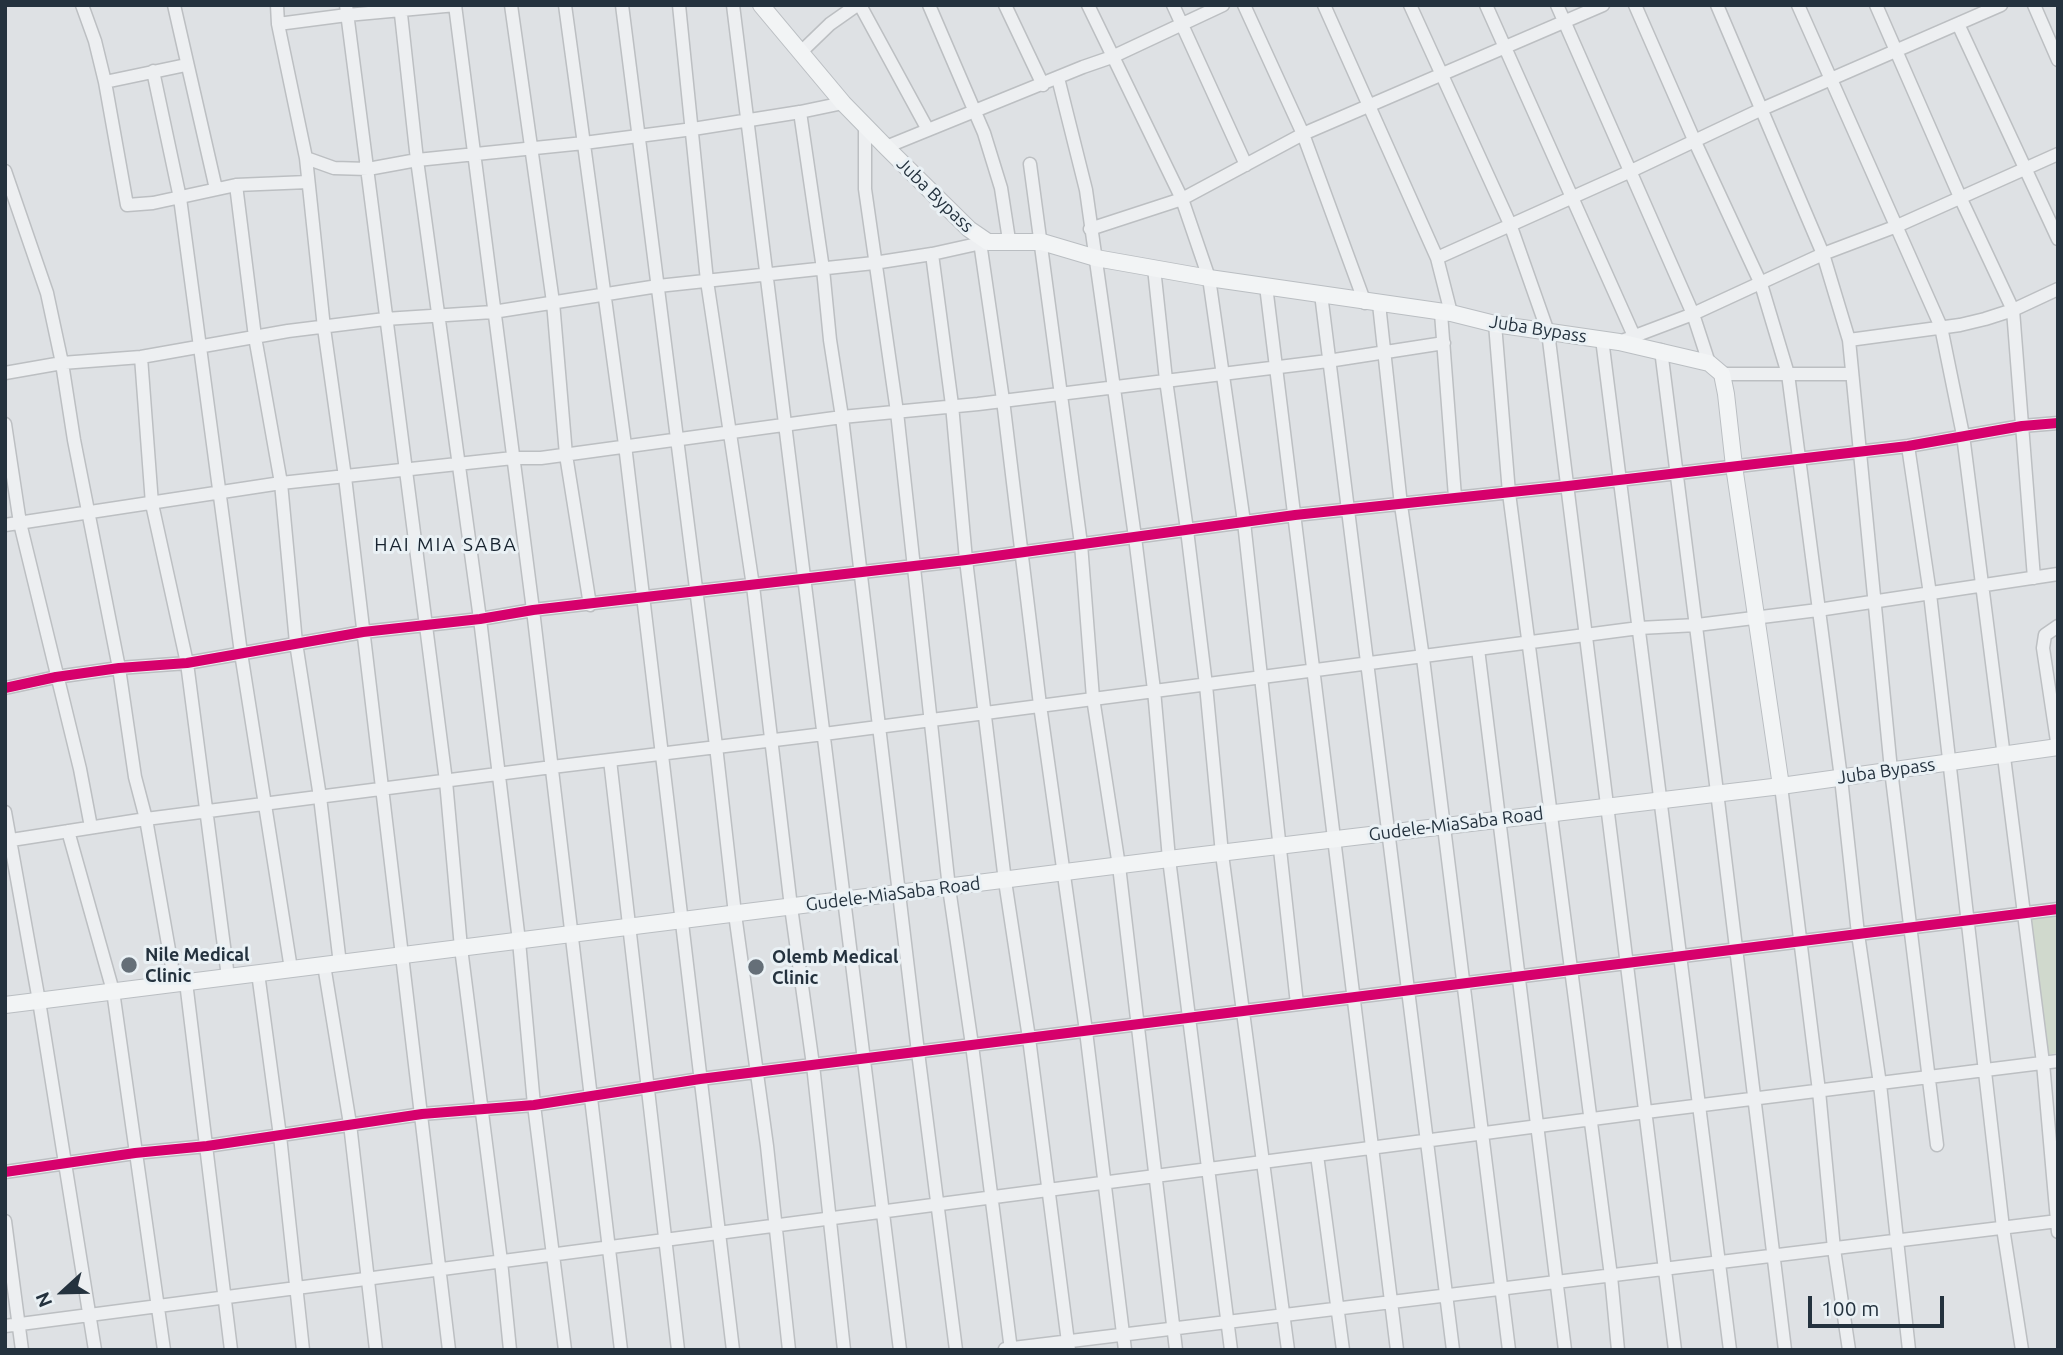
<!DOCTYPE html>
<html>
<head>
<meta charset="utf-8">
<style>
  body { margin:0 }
  #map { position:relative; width:2063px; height:1355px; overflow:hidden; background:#dee1e4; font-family:Ubuntu,sans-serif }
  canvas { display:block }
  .frame { position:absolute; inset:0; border:7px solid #24323e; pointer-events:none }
  .north { position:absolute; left:28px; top:1257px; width:70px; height:70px; -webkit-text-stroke:5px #eaf1f5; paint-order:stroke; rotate:248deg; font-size:19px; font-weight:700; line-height:28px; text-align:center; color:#24323e }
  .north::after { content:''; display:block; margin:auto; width:24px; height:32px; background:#24323e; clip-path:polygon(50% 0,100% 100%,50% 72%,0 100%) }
  .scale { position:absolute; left:1808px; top:1296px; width:136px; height:32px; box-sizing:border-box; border:4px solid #24323e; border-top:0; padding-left:9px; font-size:21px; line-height:24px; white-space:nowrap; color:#24323e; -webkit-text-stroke:5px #eaf1f5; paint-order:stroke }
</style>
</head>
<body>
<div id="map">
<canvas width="2063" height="1355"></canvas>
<div class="frame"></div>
<div class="north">N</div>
<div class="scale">100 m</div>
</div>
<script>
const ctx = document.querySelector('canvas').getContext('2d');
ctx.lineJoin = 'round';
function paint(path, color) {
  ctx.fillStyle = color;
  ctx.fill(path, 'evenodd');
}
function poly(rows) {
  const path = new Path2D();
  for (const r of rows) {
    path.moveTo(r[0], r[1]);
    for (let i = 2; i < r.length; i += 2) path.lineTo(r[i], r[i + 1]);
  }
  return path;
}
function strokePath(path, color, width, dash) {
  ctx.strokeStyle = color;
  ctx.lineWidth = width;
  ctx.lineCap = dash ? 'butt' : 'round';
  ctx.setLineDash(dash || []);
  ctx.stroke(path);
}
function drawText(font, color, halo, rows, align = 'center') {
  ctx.font = font + ' Ubuntu,sans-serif';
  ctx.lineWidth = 6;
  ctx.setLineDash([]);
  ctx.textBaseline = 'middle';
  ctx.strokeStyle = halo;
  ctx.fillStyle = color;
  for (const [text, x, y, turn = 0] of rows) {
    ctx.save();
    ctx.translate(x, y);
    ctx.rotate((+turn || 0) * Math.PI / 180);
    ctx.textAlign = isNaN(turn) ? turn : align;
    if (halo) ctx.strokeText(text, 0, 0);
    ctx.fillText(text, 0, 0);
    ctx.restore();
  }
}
const green = poly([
  [2058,912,2058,1053,2045,1055,2028,915]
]);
const minor = poly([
  [82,5,95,41,105,82,127,205,153,203,236,185,308,182],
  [174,5,216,189],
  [277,5,278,24,306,158,324,328,345,477,449,1350],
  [346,5,446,781,461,948,501,1261,510,1350],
  [400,5,417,160,480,619,519,941,534,1105,565,1350],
  [455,5,533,610,621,1350],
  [511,5,553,302,566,455,590,605],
  [565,5,625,445,733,1350],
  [622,5,716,746,735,914,767,1146,789,1350],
  [679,5,707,281,753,586,791,907,813,1065,844,1350],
  [733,5,900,1350],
  [860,5,928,130],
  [929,5,984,133,1001,188,1009,240],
  [1005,5,1043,85],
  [1088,5,1182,199,1209,278,1244,522,1297,1004],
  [1173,5,1246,165],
  [1244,5,1303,134,1365,303],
  [1324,5,1437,258,1451,313],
  [1410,5,1510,224,1548,332,1675,1350],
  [1486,5,1634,336],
  [1557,5,1693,314,1709,363],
  [1635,5,1695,142,1761,284,1788,374,1841,778,1858,934,1880,1084,1909,1350],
  [1717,5,1823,254,1849,340,1891,770,1937,1145],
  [1798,5,1941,327,1963,435,2043,1063,2058,1232],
  [1876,5,1960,197,2013,310,2034,578],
  [2034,5,2058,60],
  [278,24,347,15,456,5],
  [1958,24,2058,239],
  [801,52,830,24,857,5],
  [153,71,180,198,241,653,291,969],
  [1058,78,1086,190,1135,537,1154,690,1169,859,1231,1350],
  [105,82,186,65],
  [800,112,823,269,830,340,842,417,918,1052,956,1350],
  [865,124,865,189,897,412,949,888,972,1045,1011,1350],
  [886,147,1083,67,1112,57,1223,5],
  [306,158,334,168,368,169,417,160,584,143,693,129,800,112,843,103],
  [1030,164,1081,544,1093,698,1119,866,1176,1350],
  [5,171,47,293,62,363,74,440,119,668,135,777,146,819,175,984],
  [236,185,255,337,281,483,296,643,320,797,340,964],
  [1090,229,1182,199,1303,134,1603,5],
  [980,242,1003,400,1040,705,1086,1031,1125,1350],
  [932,254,952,405,966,560,1005,881,1029,1038,1069,1350],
  [1437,258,1631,171,1762,109,2001,5],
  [1154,268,1166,380,1187,530,1206,685,1222,854,1288,1350],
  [1266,286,1397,1350],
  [1321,294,1453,1350],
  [1379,304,1401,505,1423,658,1509,1350],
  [1441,313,1455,497],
  [1495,324,1509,493,1611,1276,1618,1350],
  [1602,339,1730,1350],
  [1849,340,1960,325,1985,319,2013,310,2058,289],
  [1619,342,1693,314,1823,254,1897,226,2058,154],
  [1661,350,1717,792,1785,1350],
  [141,357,152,504,187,663,228,977],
  [5,373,62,363,141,357,288,331,385,319,493,312,658,286,874,263,932,254,986,242],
  [1722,374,1851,374],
  [5,424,20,523,80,769,91,827],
  [1908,446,1930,594,2003,1228,2022,1350],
  [5,525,281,483,513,458,541,458,842,417,978,404,1328,361,1444,343],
  [2058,626,2045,635,2043,648,2058,748],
  [1478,649,1565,1350],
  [5,688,56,677,119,668,187,663,363,632,480,619,533,610,966,560,1295,515,1568,486,1908,446,2022,426,2058,423],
  [610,760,678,1350],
  [1781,786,1819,1091,1834,1249,1849,1350],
  [5,812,39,1001,95,1350],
  [68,831,113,991,164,1350],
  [5,841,146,819,552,767,824,734,1639,628,1697,625,1818,610,2058,574],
  [324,965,350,1124,376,1350],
  [258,973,280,1136,303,1350],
  [186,982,231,1350],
  [1317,1155,1343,1350],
  [5,1172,135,1153,207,1146,422,1114,534,1105,700,1079,2058,909],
  [5,1221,22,1350],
  [5,1326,1646,1112,2058,1061],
  [1005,1349,2058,1221]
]);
const major = poly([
  [761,5,843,103,886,147,969,229,988,242,1042,242,1096,258,1209,278,1451,313,1495,324,1619,342,1709,363,1722,374,1726,394,1734,466,1781,786],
  [5,1005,1169,859,1781,786,2058,747]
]);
const cycleway = poly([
  [5,688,56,677,119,668,187,663,363,632,480,619,533,610,966,560,1295,515,1568,486,1908,446,2022,426,2058,423],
  [5,1172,135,1153,207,1146,422,1114,534,1105,700,1079,2058,909]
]);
const markers = [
  [129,965,9,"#656f78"],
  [756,967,9,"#656f78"]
];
const streetNames = [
  ["Juba Bypass",935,195,44],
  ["Juba Bypass",1538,329,9],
  ["Juba Bypass",1886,771,-8],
  ["Gudele-MiaSaba Road",1456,824,-7],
  ["Gudele-MiaSaba Road",893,894,-7]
];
const poiNames = [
  ["Nile Medical",145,955],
  ["Clinic",145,976],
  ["Olemb Medical",772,957],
  ["Clinic",772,978]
];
const neighbourhoodNames = [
  ["HAI MIA SABA",446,545]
];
paint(green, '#d0d9cd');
strokePath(minor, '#bcbfc2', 15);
strokePath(major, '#babec2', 18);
strokePath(minor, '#edeff1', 12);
strokePath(major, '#f2f4f5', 16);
strokePath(cycleway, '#d6006c', 10);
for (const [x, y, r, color] of markers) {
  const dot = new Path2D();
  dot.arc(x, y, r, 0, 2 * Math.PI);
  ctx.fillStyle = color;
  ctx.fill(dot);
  strokePath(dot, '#eaf1f5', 2.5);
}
drawText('18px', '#24323e', '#eaf1f5', streetNames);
drawText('bold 18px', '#24323e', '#eaf1f5', poiNames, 'left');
ctx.letterSpacing = '2px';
drawText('19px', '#17232f', '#eaf1f5', neighbourhoodNames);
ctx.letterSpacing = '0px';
</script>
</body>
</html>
